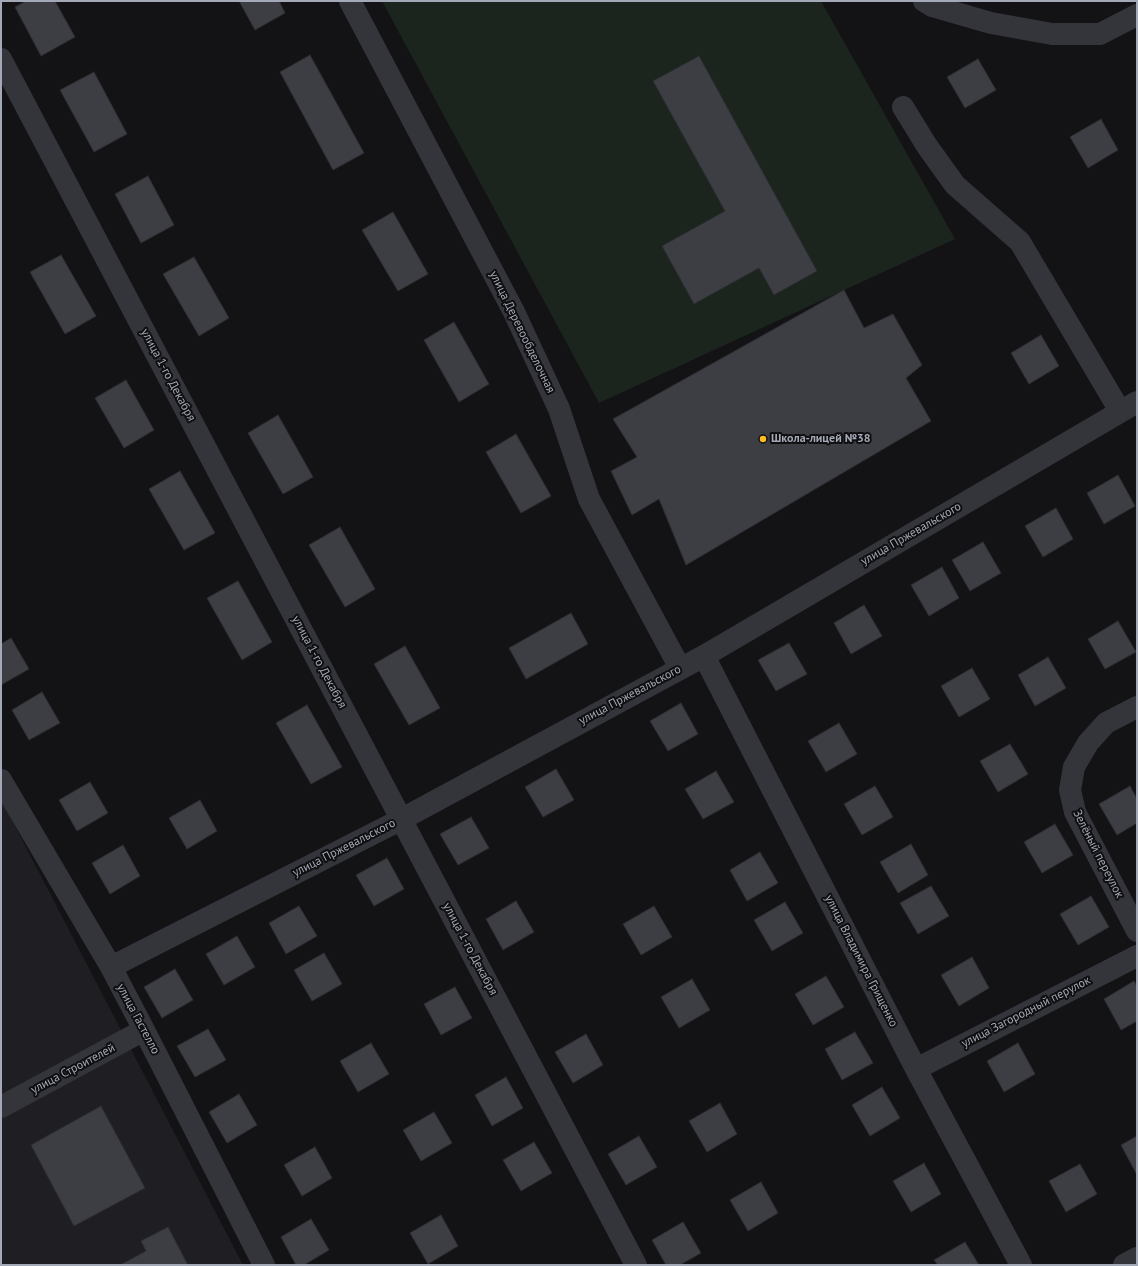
<!DOCTYPE html>
<html>
<head>
<meta charset="utf-8">
<style>
  body { margin:0 }
  #map { position:relative; width:1138px; height:1266px; overflow:hidden; background:#131315; font-family:"PT Sans",sans-serif }
  canvas { display:block }
  .frame { position:absolute; inset:0; border:2px solid #a4a9b7; pointer-events:none }
</style>
</head>
<body>
<div id="map">
<canvas width="1138" height="1266"></canvas>
<div class="frame"></div>
</div>
<script>
const ctx = document.querySelector('canvas').getContext('2d');
ctx.lineJoin = 'round';
function paint(path, color) {
  ctx.fillStyle = color;
  ctx.fill(path, 'evenodd');
}
function poly(rows) {
  const path = new Path2D();
  for (const r of rows) {
    path.moveTo(r[0], r[1]);
    for (let i = 2; i < r.length; i += 2) path.lineTo(r[i], r[i + 1]);
  }
  return path;
}
function strokePath(path, color, width, dash) {
  ctx.strokeStyle = color;
  ctx.lineWidth = width;
  ctx.lineCap = dash ? 'butt' : 'round';
  ctx.setLineDash(dash || []);
  ctx.stroke(path);
}
function drawText(font, color, halo, rows, align = 'center') {
  ctx.font = font + ' "PT Sans",sans-serif';
  ctx.lineWidth = 4;
  ctx.setLineDash([]);
  ctx.textBaseline = 'middle';
  ctx.strokeStyle = halo;
  ctx.fillStyle = color;
  for (const [text, x, y, turn = 0] of rows) {
    ctx.save();
    ctx.translate(x, y);
    ctx.rotate((+turn || 0) * Math.PI / 180);
    ctx.textAlign = isNaN(turn) ? turn : align;
    if (halo) ctx.strokeText(text, 0, 0);
    ctx.fillText(text, 0, 0);
    ctx.restore();
  }
}
const built = poly([
  [1,799,243,1265,1,1265]
]);
const green = poly([
  [382,1,821,1,955,239,599,403]
]);
const building = poly([
  [26,1,55,1,75,37,41,56,15,7,26,1],
  [239,1,279,1,285,13,255,30,239,1],
  [310,55,364,153,333,170,280,72,310,55],
  [699,56,817,271,774,295,759,268,694,304,662,246,725,211,653,81,699,56],
  [978,59,996,90,965,108,947,77,978,59],
  [94,72,127,134,94,152,60,90,94,72],
  [1101,119,1118,150,1088,168,1070,137,1101,119],
  [148,176,174,225,141,243,115,194,148,176],
  [393,212,428,274,398,291,362,230,393,212],
  [61,255,96,316,65,334,30,272,61,255],
  [194,257,229,318,199,336,163,274,194,257],
  [844,290,864,328,893,314,922,365,906,378,931,421,686,565,659,499,632,515,611,471,637,457,613,419,844,290],
  [454,322,489,384,459,402,424,340,454,322],
  [1041,335,1059,366,1029,384,1011,353,1041,335],
  [126,380,154,430,124,448,95,398,126,380],
  [278,415,313,477,283,494,248,433,278,415],
  [516,434,551,496,521,513,486,452,516,434],
  [180,471,215,533,184,550,149,489,180,471],
  [1118,475,1135,506,1104,524,1087,493,1118,475],
  [1056,508,1073,539,1043,557,1025,526,1056,508],
  [340,527,375,589,345,607,309,545,340,527],
  [983,542,1001,573,970,591,952,560,983,542],
  [942,567,959,598,929,616,911,585,942,567],
  [238,581,272,642,242,660,207,598,238,581],
  [864,605,882,636,851,654,834,623,864,605],
  [571,613,588,644,526,679,509,648,571,613],
  [1118,621,1136,652,1105,669,1088,639,1118,621],
  [11,638,29,669,1,685,1,644,11,638],
  [789,643,807,674,776,691,758,660,789,643],
  [405,646,440,708,409,725,374,664,405,646],
  [1048,657,1066,688,1035,706,1018,675,1048,657],
  [972,668,990,699,959,717,941,686,972,668],
  [42,692,60,723,29,740,12,710,42,692],
  [681,703,698,734,668,751,650,721,681,703],
  [307,705,342,767,311,784,276,723,307,705],
  [839,723,857,754,826,772,808,741,839,723],
  [1010,744,1028,774,998,792,980,761,1010,744],
  [556,769,574,800,543,817,525,787,556,769],
  [716,771,734,802,703,819,685,789,716,771],
  [90,782,108,813,77,831,59,800,90,782],
  [875,786,893,817,862,835,844,804,875,786],
  [1130,786,1137,799,1137,823,1117,835,1099,804,1130,786],
  [200,800,217,831,187,849,169,818,200,800],
  [471,817,489,848,458,865,440,834,471,817],
  [1055,824,1073,855,1042,873,1024,842,1055,824],
  [911,844,928,875,898,893,880,862,911,844],
  [123,845,140,876,110,894,92,863,123,845],
  [760,852,778,883,747,901,730,870,760,852],
  [387,858,404,889,374,906,356,875,387,858],
  [931,886,949,916,918,934,900,903,931,886],
  [1091,896,1109,927,1078,945,1060,914,1091,896],
  [516,901,534,932,503,950,486,919,516,901],
  [785,902,803,933,772,951,754,920,785,902],
  [299,906,317,936,286,954,269,923,299,906],
  [654,906,672,937,641,955,623,924,654,906],
  [237,936,255,967,224,985,206,954,237,936],
  [324,953,342,984,312,1001,294,970,324,953],
  [972,957,989,988,959,1006,941,975,972,957],
  [175,969,193,1000,162,1018,144,987,175,969],
  [826,976,844,1007,813,1025,795,994,826,976],
  [692,979,710,1010,679,1028,661,997,692,979],
  [1134,981,1137,986,1137,1021,1121,1030,1104,999,1134,981],
  [455,987,472,1018,441,1035,424,1004,455,987],
  [208,1029,226,1060,195,1077,177,1046,208,1029],
  [855,1032,873,1063,842,1080,825,1049,855,1032],
  [586,1034,603,1065,573,1083,555,1052,586,1034],
  [371,1043,389,1074,358,1092,340,1061,371,1043],
  [1018,1043,1035,1074,1004,1092,987,1061,1018,1043],
  [506,1077,523,1108,492,1126,475,1095,506,1077],
  [882,1087,900,1118,870,1136,852,1105,882,1087],
  [239,1094,257,1125,227,1143,209,1112,239,1094],
  [720,1103,737,1134,707,1152,689,1121,720,1103],
  [101,1106,145,1188,74,1226,31,1145,101,1106],
  [434,1112,452,1143,421,1161,403,1130,434,1112],
  [639,1136,657,1167,626,1185,608,1154,639,1136],
  [1137,1136,1137,1175,1121,1145,1137,1136],
  [534,1142,552,1173,521,1191,503,1160,534,1142],
  [315,1147,332,1178,302,1196,284,1165,315,1147],
  [924,1163,941,1194,911,1212,893,1181,924,1163],
  [1080,1164,1097,1194,1066,1212,1049,1181,1080,1164],
  [761,1182,778,1213,748,1231,730,1200,761,1182],
  [441,1215,458,1246,428,1264,410,1233,441,1215],
  [311,1219,329,1250,304,1265,296,1265,281,1237,311,1219],
  [683,1222,701,1253,680,1265,666,1265,652,1240,683,1222],
  [168,1227,188,1265,120,1265,146,1251,141,1241,168,1227],
  [965,1242,979,1265,938,1265,934,1260,965,1242]
]);
const minor = poly([
  [350,1,514,312,559,409,589,499,680,668],
  [924,1,932,6,991,23,1052,34,1100,34,1137,15],
  [1,59,636,1265],
  [903,107,927,146,955,185,1020,242,1120,411],
  [704,656,916,1069,1021,1265],
  [1137,707,1106,723,1088,743,1074,767,1070,790,1075,812,1137,931],
  [1,780,111,967,144,1030,264,1265],
  [111,967,402,819,704,656,1137,402],
  [916,1069,1137,956],
  [1,1107,144,1030],
  [1124,1265,1137,1258]
]);
const markers = [
  [763,439,4,"#ffbd22"]
];
const streetNames = [
  ["улица Деревообделочная",522,332,64],
  ["улица 1-го Декабря",168,375,62],
  ["улица Пржевальского",911,534,-30],
  ["улица 1-го Декабря",319,662,62],
  ["улица Пржевальского",630,695,-28],
  ["улица Пржевальского",344,848,-27],
  ["Зелёный переулок",1098,854,63],
  ["улица 1-го Декабря",470,949,62],
  ["улица Владимира Грищенко",861,961,63],
  ["улица Загородный перулок",1026,1012,-27],
  ["улица Гастелло",138,1019,62],
  ["улица Строителей",73,1069,-28]
];
const poiNames = [
  ["Школа-лицей №38",771,439]
];
paint(built, '#1f1f23');
paint(green, '#1b241d');
paint(building, '#3d3e43');
strokePath(building, '#2d2d32', 1);
strokePath(minor, '#34353b', 22);
for (const [x, y, r, color] of markers) {
  const dot = new Path2D();
  dot.arc(x, y, r, 0, 2 * Math.PI);
  ctx.fillStyle = color;
  ctx.fill(dot);
  strokePath(dot, '#0f0e10', 1.5);
}
drawText('12px', '#a4a9b7', '#0f0e10', streetNames);
drawText('bold 12px', '#a4a9b7', '#0f0e10', poiNames, 'left');
</script>
</body>
</html>
